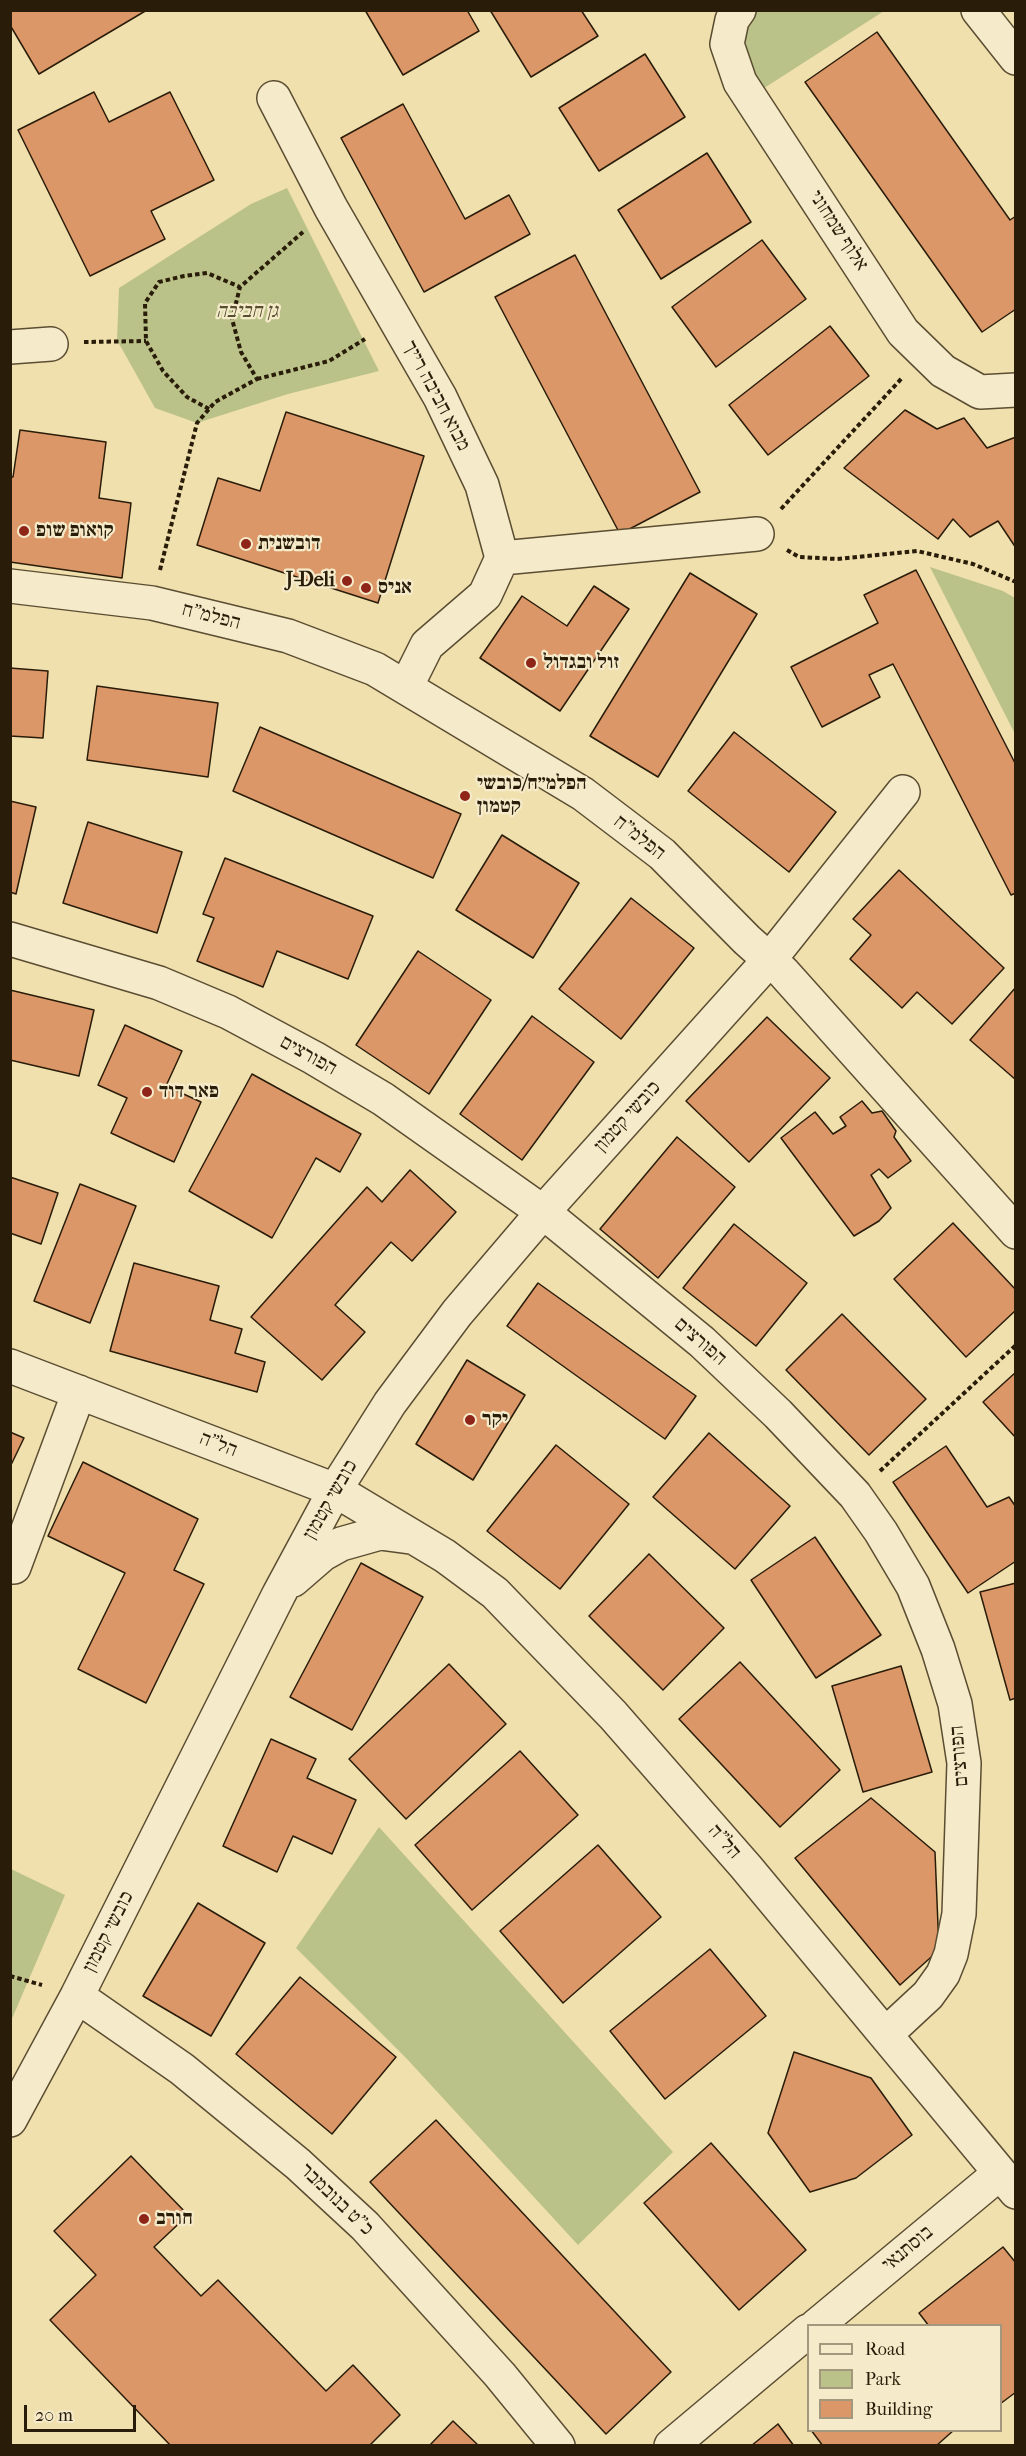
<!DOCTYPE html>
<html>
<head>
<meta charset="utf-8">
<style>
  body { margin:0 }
  #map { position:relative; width:1026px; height:2456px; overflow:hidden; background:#f0e0ae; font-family:"IM FELL French Canon",serif }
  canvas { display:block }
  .frame { position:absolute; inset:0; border:12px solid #291c09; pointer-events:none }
  .legend { position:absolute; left:807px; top:2324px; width:195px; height:108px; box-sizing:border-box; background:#f5ebca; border:2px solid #a3987d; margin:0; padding:8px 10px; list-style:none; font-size:18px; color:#291c09 }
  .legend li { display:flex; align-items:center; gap:12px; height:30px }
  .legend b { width:30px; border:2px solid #a3987d }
  .scale { position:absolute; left:24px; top:2405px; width:112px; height:27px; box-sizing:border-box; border:3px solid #291c09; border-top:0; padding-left:8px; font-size:18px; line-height:21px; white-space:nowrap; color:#291c09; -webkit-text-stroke:4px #f5ebca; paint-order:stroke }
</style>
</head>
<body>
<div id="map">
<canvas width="1026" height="2456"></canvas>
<div class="frame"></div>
<ul class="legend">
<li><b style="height:8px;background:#f5ebca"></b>Road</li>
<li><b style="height:16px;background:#bbc289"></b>Park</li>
<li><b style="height:16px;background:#db9768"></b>Building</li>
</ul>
<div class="scale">20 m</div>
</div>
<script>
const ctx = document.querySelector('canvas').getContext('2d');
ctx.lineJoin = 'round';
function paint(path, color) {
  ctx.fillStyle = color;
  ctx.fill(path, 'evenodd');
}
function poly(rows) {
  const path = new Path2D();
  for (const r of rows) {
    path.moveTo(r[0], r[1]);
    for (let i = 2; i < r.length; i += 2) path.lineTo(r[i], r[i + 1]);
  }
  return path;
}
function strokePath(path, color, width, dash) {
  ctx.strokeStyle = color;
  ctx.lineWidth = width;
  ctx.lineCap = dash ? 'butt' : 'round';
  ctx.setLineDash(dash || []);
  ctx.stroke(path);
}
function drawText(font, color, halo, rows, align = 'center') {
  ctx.font = font + ' "IM FELL French Canon","Frank Ruhl Libre",serif';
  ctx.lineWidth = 4.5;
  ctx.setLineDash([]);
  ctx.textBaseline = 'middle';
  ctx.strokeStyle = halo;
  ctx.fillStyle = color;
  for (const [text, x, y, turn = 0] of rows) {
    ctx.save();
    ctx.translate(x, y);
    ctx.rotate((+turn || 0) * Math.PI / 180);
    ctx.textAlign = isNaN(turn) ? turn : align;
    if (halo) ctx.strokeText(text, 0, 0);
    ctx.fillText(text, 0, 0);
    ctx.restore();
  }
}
const green = poly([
  [749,11,884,11,758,92,740,65],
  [287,188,379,371,288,394,197,423,155,408,117,340,119,288,251,204],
  [930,567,1003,591,1015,598,1015,734],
  [379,1827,673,2152,578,2245,407,2059,296,1948],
  [11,1869,65,1895,11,2021]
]);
const building = poly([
  [10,10,147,10,39,74,10,25,10,10],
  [365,10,467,10,479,31,403,75,365,10],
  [490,10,581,10,598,36,531,77,490,10],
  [877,32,1010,220,1016,216,1016,309,982,332,805,82,877,32],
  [645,54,685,117,599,171,559,108,645,54],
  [94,92,109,122,170,92,214,180,151,211,165,239,90,276,18,130,94,92],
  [403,104,465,219,509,195,530,234,424,292,341,138,403,104],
  [707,153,751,222,661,279,618,210,707,153],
  [762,240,806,299,716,367,672,307,762,240],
  [575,255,700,492,620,534,495,297,575,255],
  [830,326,869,376,768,455,729,405,830,326],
  [905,410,937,429,964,418,987,448,1016,437,1016,548,998,521,970,537,953,519,938,539,844,468,905,410],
  [286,412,424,456,378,603,197,545,218,478,260,491,286,412],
  [20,430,106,442,99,498,131,503,122,578,10,562,10,477,13,477,20,430],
  [916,570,1016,765,1016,893,1011,895,893,664,869,675,880,697,822,727,791,667,878,623,864,595,916,570],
  [690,573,757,614,658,777,590,736,690,573],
  [594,586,629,609,560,711,480,658,522,596,567,626,594,586],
  [10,668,48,671,43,738,10,736,10,668],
  [97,686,218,703,208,777,87,760,97,686],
  [260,727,461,814,433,878,233,791,260,727],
  [734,732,836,812,789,872,688,791,734,732],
  [10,801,36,807,16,894,10,892,10,801],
  [88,822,182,852,157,933,63,903,88,822],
  [502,835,579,883,533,958,456,910,502,835],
  [225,858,373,916,348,979,277,951,263,987,197,961,214,918,203,914,225,858],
  [899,870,1004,968,952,1024,917,992,902,1008,850,959,871,935,853,919,899,870],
  [631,898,694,948,621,1039,559,989,631,898],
  [418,951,491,1000,429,1094,356,1045,418,951],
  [1016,987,1016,1080,970,1040,1016,987],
  [10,990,94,1010,79,1076,10,1060,10,990],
  [532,1016,594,1062,522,1160,460,1114,532,1016],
  [767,1017,830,1078,749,1162,686,1101,767,1017],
  [125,1025,182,1051,166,1086,201,1102,174,1162,111,1133,127,1098,98,1085,125,1025],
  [252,1074,361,1134,340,1172,316,1158,272,1238,189,1191,252,1074],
  [862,1101,872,1113,882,1111,896,1131,894,1137,911,1161,888,1178,879,1169,871,1175,891,1208,879,1221,854,1236,781,1138,815,1112,833,1134,846,1126,840,1117,862,1101],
  [677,1137,735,1187,658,1278,600,1229,677,1137],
  [410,1170,456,1212,412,1261,391,1242,335,1305,365,1332,322,1380,251,1317,367,1187,382,1202,410,1170],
  [10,1177,58,1193,41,1244,10,1233,10,1177],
  [80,1184,136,1206,90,1323,34,1301,80,1184],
  [953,1223,1016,1290,1016,1310,966,1357,894,1279,953,1223],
  [734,1224,807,1283,756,1346,683,1288,734,1224],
  [134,1263,219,1286,210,1320,242,1329,235,1353,265,1362,257,1392,110,1351,134,1263],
  [538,1283,696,1396,665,1439,507,1326,538,1283],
  [842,1314,926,1399,869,1455,786,1370,842,1314],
  [467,1360,525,1395,473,1480,416,1444,467,1360],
  [1016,1372,1016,1438,983,1402,1016,1372],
  [10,1432,24,1438,10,1467,10,1432],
  [709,1433,790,1506,735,1569,653,1497,709,1433],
  [556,1445,629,1504,560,1589,487,1531,556,1445],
  [946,1446,987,1507,1009,1497,1016,1507,1016,1561,968,1593,893,1482,946,1446],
  [83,1462,198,1519,174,1570,204,1584,146,1703,78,1669,125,1573,48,1536,83,1462],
  [815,1537,881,1635,816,1678,751,1580,815,1537],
  [649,1554,724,1628,663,1690,589,1616,649,1554],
  [361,1563,423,1597,352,1730,290,1697,361,1563],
  [1016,1583,1016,1698,1010,1700,980,1592,1016,1583],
  [740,1662,840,1770,780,1827,679,1719,740,1662],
  [449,1664,506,1724,406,1819,349,1759,449,1664],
  [901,1666,932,1772,863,1792,832,1686,901,1666],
  [271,1739,316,1759,307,1778,356,1800,332,1854,293,1836,277,1872,223,1846,271,1739],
  [520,1751,578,1815,472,1910,415,1845,520,1751],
  [871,1798,935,1852,939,1950,900,1985,795,1858,871,1798],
  [598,1845,661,1917,563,2003,500,1931,598,1845],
  [198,1903,265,1943,211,2036,143,1996,198,1903],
  [710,1949,766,2016,665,2099,610,2031,710,1949],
  [300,1977,396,2057,332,2134,236,2054,300,1977],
  [794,2052,871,2078,912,2135,856,2178,810,2192,768,2133,794,2052],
  [436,2120,671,2372,606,2434,370,2182,436,2120],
  [711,2143,806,2250,739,2310,644,2203,711,2143],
  [131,2156,188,2215,154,2247,201,2296,218,2280,326,2391,353,2365,400,2415,369,2446,171,2446,50,2320,96,2275,54,2231,131,2156],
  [1003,2247,1016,2263,1016,2392,1000,2404,1000,2326,929,2326,919,2313,1003,2247],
  [453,2421,479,2446,429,2446,453,2421],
  [778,2424,794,2446,751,2446,778,2424],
  [811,2430,954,2430,936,2446,823,2446,811,2430]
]);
const path = poly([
  [84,342,146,341],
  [257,379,329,361,365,339],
  [209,409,187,397,163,371,146,341,145,303,159,282,184,276,207,273,240,287],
  [781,509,902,378],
  [787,550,799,557,837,559,917,551,973,564,1016,582],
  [160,570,197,423,215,402,257,379,241,352,232,319,240,287,303,232],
  [880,1471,1016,1345],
  [10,1976,42,1985]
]);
const minor = poly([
  [739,10,732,20,727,44,740,82,903,332,943,371,980,392,1016,390],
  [978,10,1016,58],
  [274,98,331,208,440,397,482,485,502,558,485,595,427,645,406,687],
  [10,347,51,344],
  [502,558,757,534],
  [10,586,152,603,288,636,375,669,583,794,662,854,747,940,783,972,1016,1232],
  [10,939,159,983,228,1012,314,1058,383,1099,543,1212,702,1342,778,1414,855,1495,881,1532,913,1586,938,1649,955,1704,964,1763,959,1914,951,1954,943,1974,928,1995,886,2034],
  [10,1366,335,1490,445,1556,495,1593,613,1715,746,1867,1016,2192],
  [10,1566,14,1567,79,1392],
  [293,1580,323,1554,341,1544,380,1533,410,1537],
  [77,1996,182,2069,298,2164,365,2226,500,2375,558,2446],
  [10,2120,77,1996,279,1594,335,1490,390,1403,457,1313,543,1212,770,959,903,792],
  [816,2326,1000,2173],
  [671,2446,808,2331]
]);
const markers = [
  [24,531,6,"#8f2418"],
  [246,544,6,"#8f2418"],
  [347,581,6,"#8f2418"],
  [366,588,6,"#8f2418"],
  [531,663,6,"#8f2418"],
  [465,796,6,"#8f2418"],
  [147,1092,6,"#8f2418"],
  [470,1420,6,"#8f2418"],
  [144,2219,6,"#8f2418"]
];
const streetNames = [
  ["אלוף שמחוני",838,231,57],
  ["מבוא חביבה רייך",436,396,62],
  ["הפלמ\"ח",211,617,14],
  ["הפלמ\"ח",639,838,38],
  ["הפורצים",308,1056,29],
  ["כובשי קטמון",628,1117,-48],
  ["הפורצים",700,1342,41],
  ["הל\"ה",218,1445,21],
  ["כובשי קטמון",331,1500,-60],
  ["הפורצים",960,1756,-95],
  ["הל\"ה",724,1842,49],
  ["כובשי קטמון",109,1932,-63],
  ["כ\"ט בנובמבר",336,2200,44],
  ["בוסתנאי",908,2249,-40]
];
const parkNames = [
  ["גן חביבה",247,312]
];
const poiNames = [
  ["קואופ שופ",36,531],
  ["דובשנית",258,544],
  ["J-Deli",335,581,"right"],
  ["אניס",378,588],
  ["זול ובגדול",543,663],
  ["הפלמ״ח/כובשי",477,784],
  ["קטמון",477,807],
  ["פאר דוד",159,1092],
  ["יקר",482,1420],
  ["חורב",156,2219]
];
paint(green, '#bbc289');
paint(building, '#db9768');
strokePath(building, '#291c09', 1.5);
strokePath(minor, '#5b4d32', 36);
strokePath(path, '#291c09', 4, [4.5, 3]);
strokePath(minor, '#f5ebca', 33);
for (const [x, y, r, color] of markers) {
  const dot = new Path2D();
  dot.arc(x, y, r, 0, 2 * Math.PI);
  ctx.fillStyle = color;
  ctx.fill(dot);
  strokePath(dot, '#f5ebca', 2);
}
drawText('20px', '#291c09', '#f5ebca', streetNames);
drawText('italic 20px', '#554e2f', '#f5ebca', parkNames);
drawText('bold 20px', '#291c09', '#f5ebca', poiNames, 'left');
</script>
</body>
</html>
